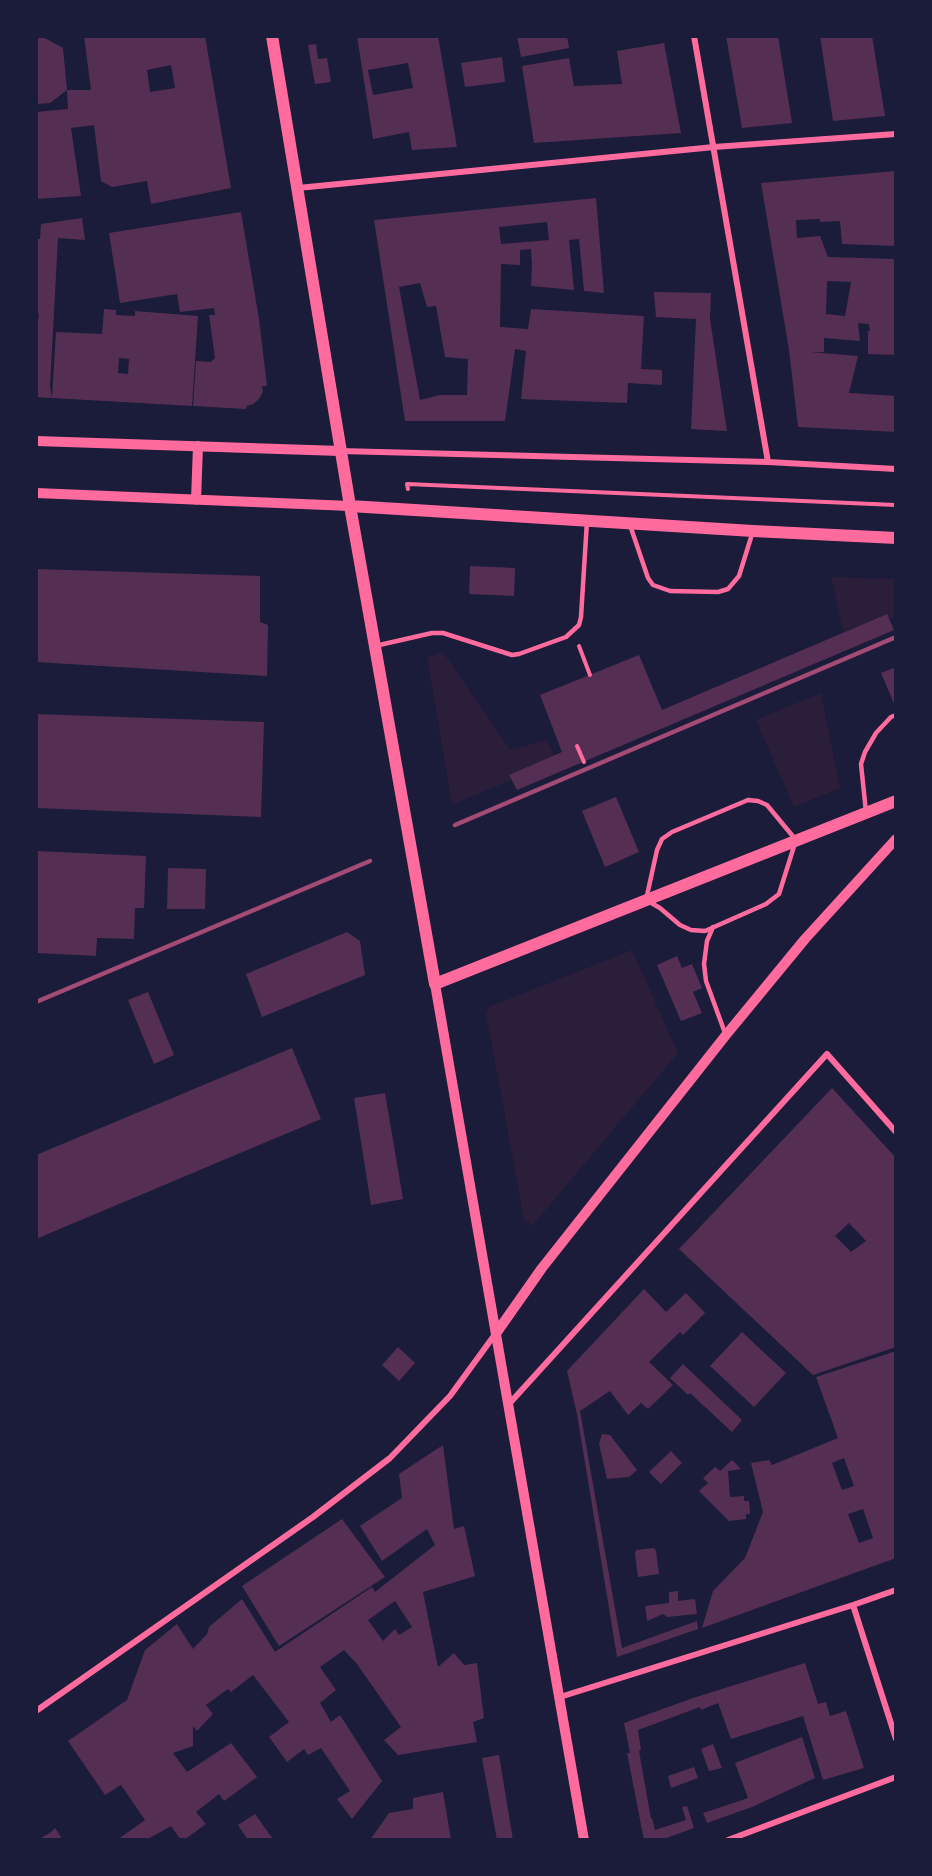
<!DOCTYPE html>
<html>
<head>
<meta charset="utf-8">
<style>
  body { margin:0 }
  #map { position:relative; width:932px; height:1876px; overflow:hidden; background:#1b1b3a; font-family:Helvetica,sans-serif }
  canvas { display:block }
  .frame { position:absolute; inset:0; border:38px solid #1b1b3a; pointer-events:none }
</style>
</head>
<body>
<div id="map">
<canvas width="932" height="1876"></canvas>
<div class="frame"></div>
</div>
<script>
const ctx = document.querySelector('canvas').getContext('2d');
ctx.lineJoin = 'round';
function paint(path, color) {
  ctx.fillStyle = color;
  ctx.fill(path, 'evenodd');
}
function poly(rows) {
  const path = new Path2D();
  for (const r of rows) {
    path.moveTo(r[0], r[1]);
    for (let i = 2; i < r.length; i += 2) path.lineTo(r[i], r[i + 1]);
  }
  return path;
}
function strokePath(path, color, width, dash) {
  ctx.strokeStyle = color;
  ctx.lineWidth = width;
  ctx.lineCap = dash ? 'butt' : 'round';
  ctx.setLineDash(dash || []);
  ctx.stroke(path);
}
const green = poly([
  [831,577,896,579,896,617,889,620,886,614,844,632],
  [443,652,510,750,547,740,554,756,509,775,511,780,452,805,427,657],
  [821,693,840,788,794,807,756,720],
  [632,950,678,1053,532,1226,524,1219,486,1013,489,1007]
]);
const building = poly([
  [41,36,63,48,67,90,91,90,84,36,205,36,231,188,151,204,147,181,112,187,101,181,94,125,71,128,81,196,36,199,36,112,68,109,67,90,50,103,36,104,36,37],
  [171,65,175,88,150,92,147,70],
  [357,36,400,36,400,38,438,36,457,147,412,150,409,132,373,139],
  [408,63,413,88,373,95,368,70],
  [517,36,567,36,569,48,521,57],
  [726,36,778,36,792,123,742,128],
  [820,36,872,36,885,116,833,121],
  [664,43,681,133,534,143,522,66,569,58,574,86,622,84,617,51],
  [316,44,318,59,327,58,331,82,315,84,308,45],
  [502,57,505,82,465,87,461,63],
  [896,171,896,246,842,244,840,221,820,222,820,219,796,220,797,238,820,236,828,257,896,259,896,355,868,354,868,331,870,331,869,324,858,323,860,341,824,338,824,352,810,352,858,356,849,393,896,396,896,432,798,427,789,350,761,183],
  [827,281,851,282,845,316,826,314],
  [596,198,604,293,584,291,579,239,569,240,574,290,531,286,532,265,531,249,520,250,520,265,501,264,500,327,528,329,531,309,644,316,641,369,662,370,662,385,628,383,627,403,521,399,526,351,515,349,505,421,405,421,374,220],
  [547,222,549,240,501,244,499,227],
  [420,283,427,307,436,306,445,357,468,359,467,395,440,395,420,400,399,287],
  [241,212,259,319,267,386,262,386,263,392,259,399,253,404,247,406,246,409,193,406,196,361,211,362,215,358,209,315,215,315,214,308,180,312,177,294,120,303,109,233],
  [82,218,85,240,58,238,50,387,52,398,36,397,36,335,39,314,36,314,36,239,40,239,41,224],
  [654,292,711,293,710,319,727,431,691,429,696,319,656,317],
  [104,309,116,310,116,315,135,316,135,311,198,316,192,406,52,398,56,332,102,334],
  [119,358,129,359,128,374,118,373],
  [470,566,515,568,514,596,469,594],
  [36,569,260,576,260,622,268,625,267,676,36,662],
  [887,614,894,630,517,790,509,775,562,752,540,695,639,655,662,710],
  [896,667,896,708,881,673],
  [36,714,264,722,261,817,36,808],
  [616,797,639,852,605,867,582,811],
  [36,851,146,856,144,908,135,908,134,939,97,938,96,956,36,953],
  [168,868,206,869,205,909,167,909],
  [347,932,360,941,365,975,262,1017,246,974],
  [677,956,682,968,692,964,702,988,693,992,702,1013,681,1021,657,965],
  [148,992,174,1055,154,1064,128,1000],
  [292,1048,321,1119,36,1239,36,1155],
  [832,1088,896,1158,896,1347,813,1375,679,1249],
  [849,1223,866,1241,851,1252,835,1236],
  [385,1093,403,1199,371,1205,354,1098],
  [644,1289,666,1312,686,1293,705,1313,683,1335,680,1332,649,1362,673,1385,648,1409,641,1403,628,1415,610,1391,580,1411,622,1648,697,1621,698,1629,617,1657,577,1414,567,1371],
  [742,1332,786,1373,754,1407,710,1366],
  [398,1347,415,1363,399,1381,382,1365],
  [896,1351,896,1558,702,1628,713,1591,745,1558,763,1512,751,1463,769,1460,772,1465,838,1438,816,1377],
  [844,1458,854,1486,842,1490,832,1463],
  [863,1509,873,1538,859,1543,848,1514],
  [683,1364,742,1420,732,1432,690,1393,688,1395,670,1378],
  [602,1434,610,1435,637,1470,629,1477,607,1479,599,1444],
  [443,1445,454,1529,464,1526,475,1576,423,1592,438,1667,454,1653,464,1665,477,1663,484,1718,473,1722,477,1742,398,1755,384,1740,401,1727,357,1664,344,1650,320,1667,336,1690,320,1703,331,1722,340,1715,382,1781,352,1819,337,1799,350,1791,321,1748,308,1755,304,1749,287,1762,269,1737,289,1722,253,1675,231,1692,228,1689,206,1705,213,1714,197,1731,193,1726,193,1746,173,1753,187,1772,231,1743,257,1777,224,1801,219,1794,196,1812,206,1824,184,1840,181,1840,171,1826,146,1840,117,1840,145,1820,121,1785,105,1795,68,1741,127,1700,145,1650,177,1624,193,1649,207,1634,209,1627,242,1599,275,1652,372,1587,375,1592,435,1545,427,1529,382,1561,360,1526,402,1498,399,1474],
  [395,1601,412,1627,399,1635,395,1629,383,1641,368,1620],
  [671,1451,682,1463,661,1484,649,1472],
  [732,1460,741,1469,728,1471,730,1497,744,1496,744,1501,749,1501,750,1514,746,1514,746,1519,729,1521,699,1491,708,1483,703,1478,715,1467,720,1471],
  [342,1519,385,1577,279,1646,242,1586],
  [654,1548,656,1551,659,1574,638,1577,635,1554,636,1550],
  [678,1591,678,1601,695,1599,697,1614,667,1617,663,1614,647,1621,645,1606,669,1603,669,1592],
  [805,1663,818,1704,826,1702,830,1716,846,1711,864,1768,823,1780,803,1716,731,1739,718,1703,701,1710,700,1707,638,1730,641,1750,639,1751,651,1819,652,1818,655,1830,686,1820,682,1807,687,1806,694,1828,661,1840,644,1840,627,1753,630,1753,624,1723,693,1698],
  [802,1737,815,1778,752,1807,707,1823,703,1813,748,1798,735,1763],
  [713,1744,722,1768,709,1771,701,1749],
  [499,1755,513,1840,497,1840,482,1758],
  [694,1767,698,1778,671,1788,668,1776],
  [443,1792,451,1840,370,1840,389,1813,413,1809,413,1798],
  [255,1814,273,1839,272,1840,248,1840,238,1825],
  [55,1828,63,1840,38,1840,51,1832]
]);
const path = poly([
  [408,489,407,484,896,505],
  [579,646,590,675],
  [577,746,584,762]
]);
const service = poly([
  [630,525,648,578,653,585,670,591,718,592,728,589,739,576,753,531],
  [375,646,432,633,443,633,512,655,519,654,566,637,579,625,581,617,587,521],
  [748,800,758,801,767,805,796,840,779,894,766,904,705,931,691,930,680,925,660,908,646,900,657,850,662,839,672,832,748,800],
  [866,812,861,764,865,752,876,733,891,717,896,715],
  [713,927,707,941,704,964,706,981,725,1033]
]);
const minor = poly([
  [694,36,768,462],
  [298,188,714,147,896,134],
  [340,451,768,462,896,469],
  [509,1404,827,1054,896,1132],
  [853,1605,896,1739],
  [560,1697,853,1605,896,1590],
  [36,1711,313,1517,390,1458,450,1396,496,1333],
  [728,1840,896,1777]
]);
const tertiary = poly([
  [36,441,340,451],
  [36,493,350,506],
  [196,500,198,446],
  [435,984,584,1840],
  [497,1332,542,1268,726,1035,805,939,896,839]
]);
const secondary = poly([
  [272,36,350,506,435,984,896,801],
  [350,506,753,531,896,538]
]);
const rail = poly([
  [455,825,896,637],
  [36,1002,370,861]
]);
paint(green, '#2a1e3b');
paint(building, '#542f53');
strokePath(path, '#ff6b9d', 4);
strokePath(service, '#ff6b9d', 4.5);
strokePath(minor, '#ff6b9d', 6);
strokePath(tertiary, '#ff6b9d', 10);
strokePath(secondary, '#ff6b9d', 12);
strokePath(rail, '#a44b75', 4.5);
</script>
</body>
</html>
